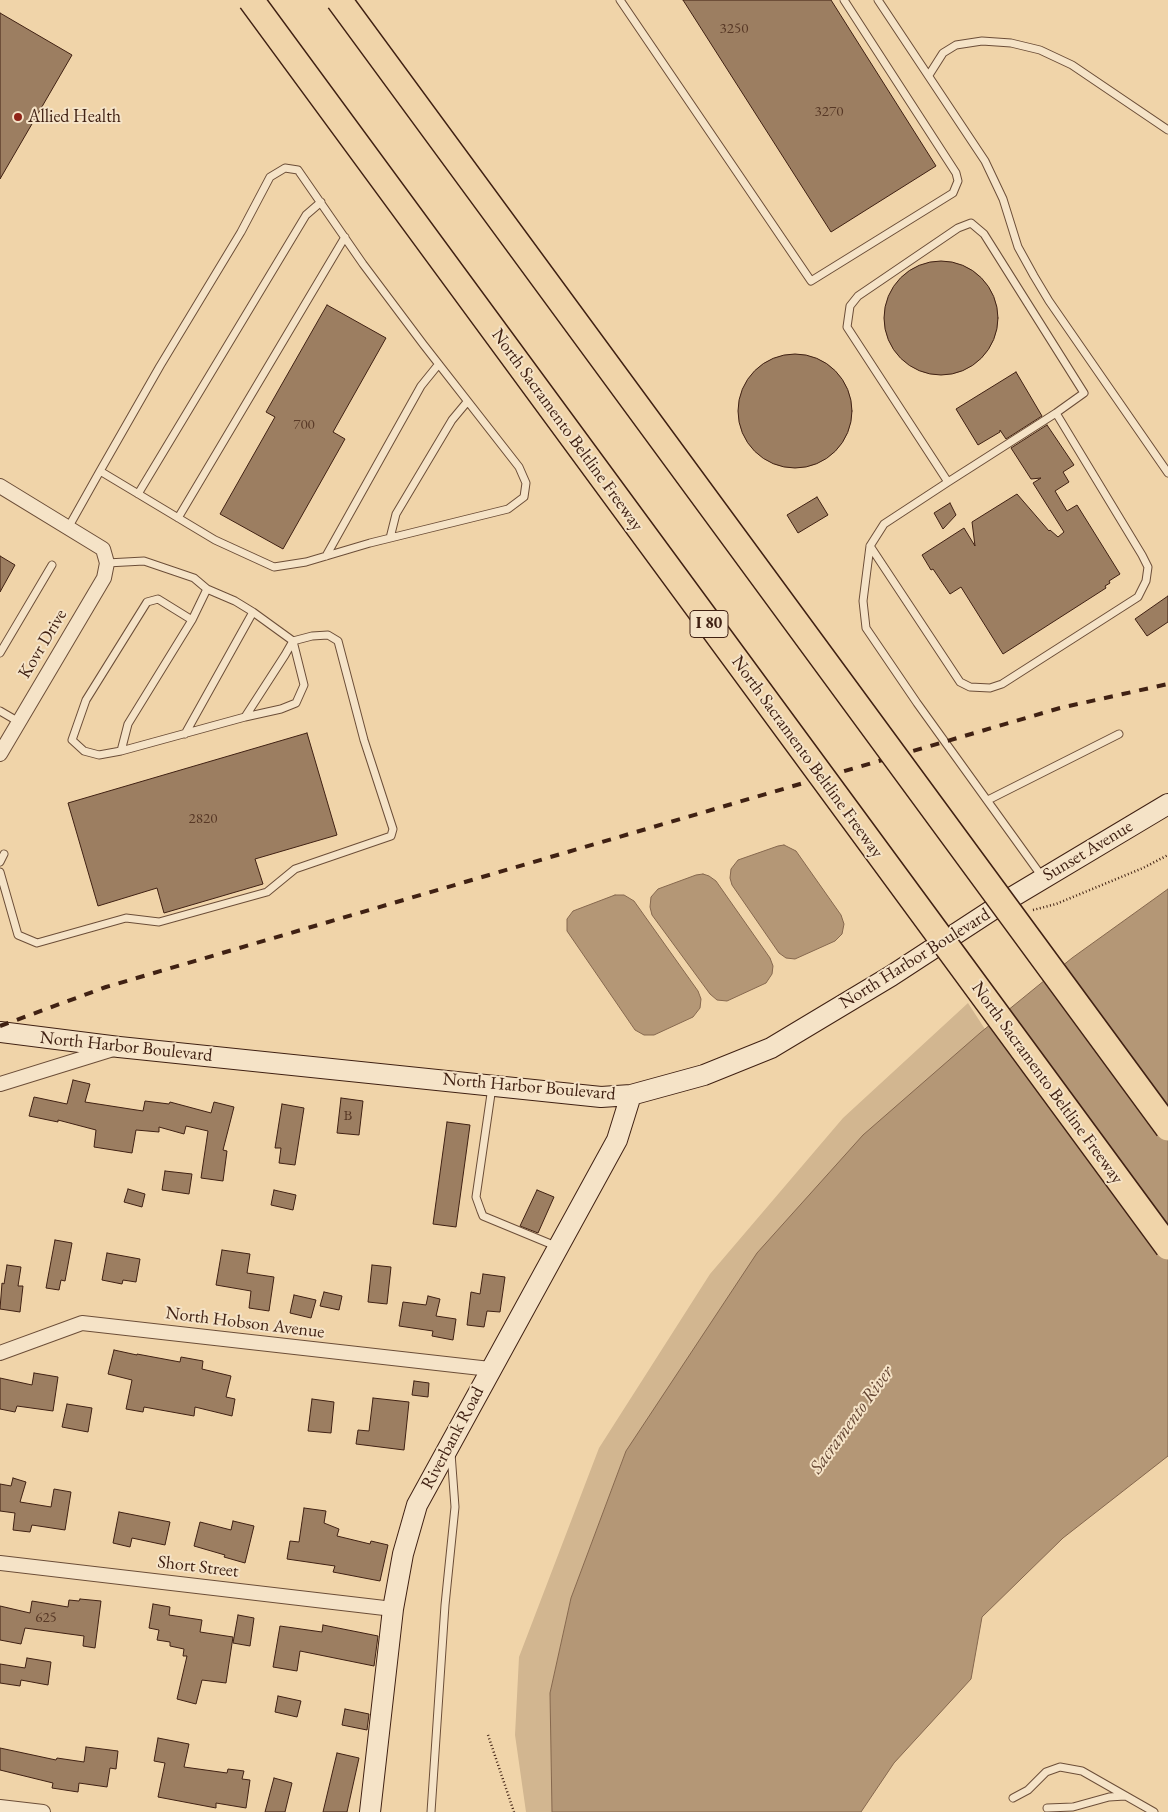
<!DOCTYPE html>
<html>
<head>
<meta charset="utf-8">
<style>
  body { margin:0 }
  canvas { display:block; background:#f0d4a9 }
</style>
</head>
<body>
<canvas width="1168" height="1812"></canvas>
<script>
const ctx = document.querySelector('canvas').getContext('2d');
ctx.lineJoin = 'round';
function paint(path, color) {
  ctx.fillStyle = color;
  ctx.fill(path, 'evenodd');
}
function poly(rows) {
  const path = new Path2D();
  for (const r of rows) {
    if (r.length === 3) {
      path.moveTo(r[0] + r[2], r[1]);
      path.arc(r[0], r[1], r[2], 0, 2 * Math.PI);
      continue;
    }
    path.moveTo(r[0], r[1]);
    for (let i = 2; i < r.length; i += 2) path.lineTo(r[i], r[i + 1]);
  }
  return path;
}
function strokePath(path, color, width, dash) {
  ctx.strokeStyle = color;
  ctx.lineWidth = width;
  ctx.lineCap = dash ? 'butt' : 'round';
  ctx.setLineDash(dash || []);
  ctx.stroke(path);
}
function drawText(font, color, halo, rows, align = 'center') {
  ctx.font = font + ' "EB Garamond",serif';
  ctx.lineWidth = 4;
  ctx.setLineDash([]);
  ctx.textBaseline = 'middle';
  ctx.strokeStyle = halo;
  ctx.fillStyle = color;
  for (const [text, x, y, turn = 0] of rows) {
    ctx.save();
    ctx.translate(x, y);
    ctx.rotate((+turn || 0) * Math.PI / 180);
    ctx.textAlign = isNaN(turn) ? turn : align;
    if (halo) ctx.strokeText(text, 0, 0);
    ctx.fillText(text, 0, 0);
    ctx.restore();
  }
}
const green = poly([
  [968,1003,994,1043,626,1451,571,1598,550,1693,552,1812,526,1812,515,1735,519,1657,599,1448,710,1274,843,1118]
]);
const water = poly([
  [784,845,796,851,841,915,844,924,842,934,835,941,795,959,786,958,779,953,732,885,730,878,731,869,738,860,778,846,784,845],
  [703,874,709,876,716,881,770,958,773,966,772,974,766,983,727,1001,717,1000,710,994,652,915,650,907,651,897,658,889,696,875,703,874],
  [1168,889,1168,1456,1063,1538,982,1617,971,1679,894,1763,861,1812,552,1812,550,1693,571,1598,626,1451,757,1253,863,1135,980,1033,1072,958,1168,889],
  [615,895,624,895,634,901,698,991,701,999,700,1008,693,1017,654,1035,644,1035,635,1030,567,931,567,919,573,911,615,895]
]);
const building = poly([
  [683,0,831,0,936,166,831,232,683,0],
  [0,13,72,55,0,179,0,13],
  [941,318,57],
  [327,305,386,338,333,432,345,439,283,549,220,514,275,417,266,412,327,305],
  [795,411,57],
  [1016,372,1042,416,1006,439,1000,430,1000,432,978,445,956,409,1016,372],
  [1047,425,1074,465,1063,472,1069,482,1055,491,1067,511,1077,505,1120,574,1109,581,1110,583,1105,586,1106,588,1003,654,961,587,950,594,933,569,931,570,922,555,964,528,975,546,972,522,1017,494,1049,531,1050,530,1058,537,1064,532,1033,483,1041,478,1031,479,1011,448,1047,425],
  [817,497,828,515,798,533,787,515,817,497],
  [950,503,956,515,943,529,934,513,950,503],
  [0,556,15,565,0,592,0,556],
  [1168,596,1168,622,1147,636,1135,619,1168,596],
  [307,733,337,835,255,859,263,884,164,913,157,888,98,906,68,803,307,733],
  [73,1080,90,1084,85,1102,143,1111,145,1101,169,1104,170,1102,211,1113,214,1102,234,1107,223,1150,227,1151,223,1181,201,1178,208,1131,186,1126,184,1134,159,1127,159,1132,136,1130,132,1153,94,1147,96,1130,58,1120,58,1122,29,1116,34,1097,67,1104,73,1080],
  [341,1098,363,1101,359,1135,337,1133,341,1098],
  [282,1104,304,1108,295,1165,279,1163,281,1148,275,1148,282,1104],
  [447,1122,470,1125,456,1227,433,1224,447,1122],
  [165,1171,192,1174,189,1194,162,1190,165,1171],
  [128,1189,145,1194,142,1207,124,1202,128,1189],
  [274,1190,296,1195,293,1210,271,1205,274,1190],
  [537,1190,554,1197,538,1233,520,1226,537,1190],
  [55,1240,72,1243,65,1281,61,1280,59,1290,46,1288,55,1240],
  [222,1250,250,1254,247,1273,274,1277,269,1311,249,1308,251,1291,216,1285,222,1250],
  [107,1253,140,1259,136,1282,123,1280,122,1284,102,1280,107,1253],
  [7,1265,21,1267,18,1286,23,1286,20,1312,0,1309,2,1283,4,1284,7,1265],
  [372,1265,391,1267,387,1304,368,1302,372,1265],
  [483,1274,505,1277,500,1312,487,1311,484,1327,467,1325,471,1292,480,1294,483,1274],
  [324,1292,342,1296,339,1310,320,1306,324,1292],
  [294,1295,316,1300,311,1318,290,1313,294,1295],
  [428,1296,440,1299,436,1316,456,1319,453,1340,432,1336,433,1331,399,1326,403,1302,426,1305,428,1296],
  [114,1350,137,1355,137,1354,180,1362,181,1357,203,1361,202,1369,231,1376,226,1397,235,1399,232,1416,195,1407,194,1416,144,1407,143,1412,126,1409,132,1380,108,1374,114,1350],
  [34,1373,58,1377,53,1411,17,1406,15,1412,0,1409,0,1378,32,1385,34,1373],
  [414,1381,429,1383,428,1397,412,1395,414,1381],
  [373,1398,409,1402,404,1450,356,1444,358,1430,369,1431,373,1398],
  [312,1399,334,1402,331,1433,308,1431,312,1399],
  [67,1404,92,1408,88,1432,62,1427,67,1404],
  [13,1478,26,1482,20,1502,51,1507,54,1489,71,1492,65,1530,32,1525,30,1532,13,1530,15,1513,0,1511,0,1484,11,1486,13,1478],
  [304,1508,326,1511,324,1523,339,1529,337,1536,370,1544,371,1541,388,1545,380,1581,333,1572,335,1566,287,1559,290,1541,299,1542,304,1508],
  [119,1512,170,1522,165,1545,132,1538,130,1547,113,1543,119,1512],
  [233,1521,254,1526,245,1563,224,1557,225,1555,194,1546,200,1522,231,1530,233,1521],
  [80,1599,101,1601,95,1648,83,1646,84,1636,25,1628,21,1644,0,1640,0,1606,30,1613,32,1601,68,1607,69,1600,79,1601,80,1599],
  [153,1604,170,1607,169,1615,202,1620,200,1632,233,1637,226,1683,202,1680,196,1704,177,1699,187,1656,183,1656,184,1649,170,1646,170,1642,157,1640,159,1630,149,1628,153,1604],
  [238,1615,254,1618,250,1646,233,1643,238,1615],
  [323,1625,378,1636,374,1666,300,1651,297,1671,273,1667,280,1626,322,1632,323,1625],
  [27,1658,51,1662,48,1685,21,1680,20,1686,0,1683,0,1664,25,1668,27,1658],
  [278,1696,301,1701,297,1717,275,1712,278,1696],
  [345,1709,369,1714,367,1730,342,1725,345,1709],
  [158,1738,189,1744,184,1767,227,1773,228,1769,244,1771,242,1779,250,1780,246,1808,216,1803,216,1808,158,1797,165,1763,154,1761,158,1738],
  [86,1747,118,1751,116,1769,110,1768,107,1787,79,1783,78,1792,52,1788,53,1783,0,1770,0,1748,56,1760,57,1758,84,1762,86,1747],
  [337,1753,359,1758,347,1812,323,1812,337,1753],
  [274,1778,292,1783,285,1812,265,1812,274,1778]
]);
const path = poly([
  [1033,910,1056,904,1143,868,1168,855],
  [488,1735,514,1812]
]);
const lane = poly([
  [620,0,811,281,953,193,958,181,956,173,844,0],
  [878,0,985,161,1003,199,1018,247,1034,276,1049,301,1168,473],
  [929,75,943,53,956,45,982,41,1011,43,1040,50,1072,65,1168,130],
  [948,482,847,327,850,306,858,296,958,228,971,223,984,234,1084,393,1056,413,948,482,884,524,870,546,863,601,866,628,917,703,1043,878],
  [138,494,306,215,321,202],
  [178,518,345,237],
  [68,528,100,471,160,366,241,232,270,177,285,168,298,170,363,264,423,344,519,467,526,483,524,497,508,509,370,543,306,562,274,567,215,540,100,471],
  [390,538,396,514,452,420,467,402],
  [870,546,960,682,970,687,990,688,1002,684,1138,597,1146,581,1148,567,1142,555,1056,413],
  [326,556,421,386,438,365],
  [107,563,144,561,194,578,207,589,235,601,253,612,293,641,285,655,245,717,121,751],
  [192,620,158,599,147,602,86,700,72,740,84,751,99,755,121,751,128,724,192,620,207,589],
  [0,653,52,565],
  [0,711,19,722],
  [185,734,253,612],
  [988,800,1119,734],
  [0,862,4,854],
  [0,872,18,935,37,943,126,918,159,922,267,892,295,869,391,836,393,829,364,740,338,641,328,635,312,636,293,641,304,685,296,703,281,709,245,717],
  [492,1087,476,1197,481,1211,483,1216,558,1247],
  [1013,1798,1028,1790,1046,1772,1060,1767,1082,1771,1154,1812],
  [1047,1808,1073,1807,1109,1797,1125,1796],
  [431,1812,445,1605,455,1507,451,1453]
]);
const street = poly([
  [0,486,103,549,107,563,104,578,0,754],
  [0,1084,113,1049],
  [0,1353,82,1323,490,1369],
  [0,1563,393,1609],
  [0,1807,43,1812]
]);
const secondary = poly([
  [0,1032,119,1047,601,1097,631,1095,704,1075,771,1048,891,976,1009,899,1168,804],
  [370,1812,393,1609,403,1554,417,1505,617,1140,631,1095]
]);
const rail = poly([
  [0,1026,106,987,1060,708,1168,684]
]);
const highwayBridge = poly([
  [251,0,1168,1247],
  [339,0,1168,1128]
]);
const markers = [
  [18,117,5,"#8f2418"]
];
const numberNames = [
  ["3250",734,29],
  ["3270",829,112],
  ["700",304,425],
  ["2820",203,819],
  ["B",348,1116],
  ["625",46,1618]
];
const shields = [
  [709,624,38]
];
const shieldNames = [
  ["I 80",709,624]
];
const poiNames = [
  ["Allied Health",28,117]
];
const streetNames = [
  ["North Sacramento Beltline Freeway",567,430,54],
  ["Kovr Drive",43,644,-59],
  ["North Sacramento Beltline Freeway",807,757,54],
  ["Sunset Avenue",1088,851,-31],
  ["North Harbor Boulevard",915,959,-32],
  ["North Harbor Boulevard",126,1047,6],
  ["North Sacramento Beltline Freeway",1047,1083,54],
  ["North Harbor Boulevard",529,1087,5],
  ["North Hobson Avenue",245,1323,7],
  ["Riverbank Road",453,1438,-62],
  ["Short Street",198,1567,7]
];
const waterNames = [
  ["Sacramento River",852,1420,-54]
];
paint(green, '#d2b690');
paint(water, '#b49776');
strokePath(water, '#86684e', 1);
paint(building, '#9c7e61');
strokePath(building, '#402113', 1);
strokePath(lane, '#6c4e38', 9);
strokePath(street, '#6c4e38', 16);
strokePath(secondary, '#402113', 22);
strokePath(path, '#402113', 2.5, [1, 2.5]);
strokePath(lane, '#f5e3c7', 7);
strokePath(street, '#f5e3c7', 14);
strokePath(secondary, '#f5e3c7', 20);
strokePath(rail, '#402113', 4, [9, 9]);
strokePath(highwayBridge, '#402113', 28, []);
strokePath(highwayBridge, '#f0d4a9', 25);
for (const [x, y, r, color] of markers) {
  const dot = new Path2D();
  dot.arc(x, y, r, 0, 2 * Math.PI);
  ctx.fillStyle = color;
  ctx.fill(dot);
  strokePath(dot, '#f5e3c7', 2);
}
drawText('15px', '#573826', null, numberNames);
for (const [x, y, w] of shields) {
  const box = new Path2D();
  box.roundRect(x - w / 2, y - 13.5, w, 27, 4);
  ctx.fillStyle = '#f5e3c7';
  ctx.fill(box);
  strokePath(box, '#402113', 1);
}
drawText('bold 16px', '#402113', null, shieldNames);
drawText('18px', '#402113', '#f5e3c7', poiNames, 'left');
drawText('18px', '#402113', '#f5e3c7', streetNames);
drawText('italic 19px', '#634431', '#f5e3c7', waterNames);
</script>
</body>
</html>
